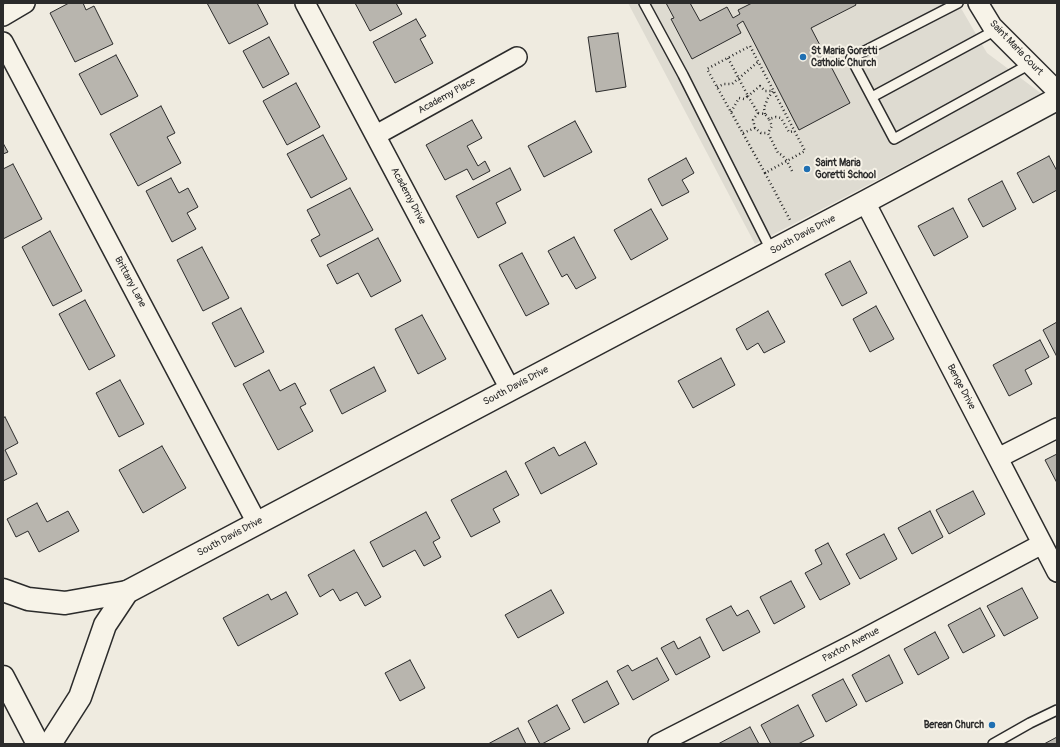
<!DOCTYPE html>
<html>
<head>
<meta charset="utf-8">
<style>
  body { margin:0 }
  #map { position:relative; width:1060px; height:747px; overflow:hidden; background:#efebe0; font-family:Pangolin,sans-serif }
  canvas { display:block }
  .frame { position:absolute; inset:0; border:4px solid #2b2b2b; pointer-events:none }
</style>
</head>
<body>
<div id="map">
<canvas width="1060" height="747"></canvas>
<div class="frame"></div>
</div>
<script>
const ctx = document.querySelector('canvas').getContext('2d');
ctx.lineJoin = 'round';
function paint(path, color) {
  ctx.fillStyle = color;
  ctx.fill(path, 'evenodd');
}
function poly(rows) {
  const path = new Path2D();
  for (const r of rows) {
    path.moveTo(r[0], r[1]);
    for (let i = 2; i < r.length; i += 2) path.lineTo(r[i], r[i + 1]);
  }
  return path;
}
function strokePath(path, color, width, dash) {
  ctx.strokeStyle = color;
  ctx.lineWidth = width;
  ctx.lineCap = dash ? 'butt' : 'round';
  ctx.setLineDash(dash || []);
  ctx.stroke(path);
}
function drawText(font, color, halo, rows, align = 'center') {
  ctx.font = font + ' Pangolin,sans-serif';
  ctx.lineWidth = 4;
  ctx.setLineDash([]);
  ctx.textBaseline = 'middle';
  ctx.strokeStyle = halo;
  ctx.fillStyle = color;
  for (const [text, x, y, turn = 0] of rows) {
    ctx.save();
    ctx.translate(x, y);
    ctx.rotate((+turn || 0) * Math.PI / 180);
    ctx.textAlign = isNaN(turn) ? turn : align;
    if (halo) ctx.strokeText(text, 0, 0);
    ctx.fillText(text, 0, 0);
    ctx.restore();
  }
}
const built = poly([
  [628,3,958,3,987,53,1042,94,755,244]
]);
const building = poly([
  [69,3,83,3,86,10,94,6,113,44,75,62,50,13,69,3],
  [207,3,257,3,268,24,229,44,207,3],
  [355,3,396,3,402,14,370,31,355,3],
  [666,3,690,3,700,21,727,7,733,18,740,14,738,10,752,3,855,3,856,5,811,28,850,103,799,130,743,21,737,25,741,33,692,59,671,19,674,18,666,3],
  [416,19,426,36,420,39,433,63,395,83,373,42,416,19],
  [618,33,626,87,596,92,588,37,618,33],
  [269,37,289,74,263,88,243,51,269,37],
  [116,55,138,96,101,115,79,74,116,55],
  [296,83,320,127,287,145,263,101,296,83],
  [161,106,175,133,167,137,181,163,138,186,110,134,161,106],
  [472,120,482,138,467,146,478,166,485,161,490,171,473,180,467,169,445,180,426,145,472,120],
  [575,121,592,152,544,177,528,146,575,121],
  [323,135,347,179,311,198,287,154,323,135],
  [3,143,8,152,3,154,3,143],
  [1049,156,1057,171,1057,190,1033,203,1017,173,1049,156],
  [686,158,694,173,682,180,689,192,662,206,648,179,686,158],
  [13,164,42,219,3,239,3,169,13,164],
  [510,168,521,190,496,203,506,223,478,238,456,196,510,168],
  [171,178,179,193,188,188,198,207,187,213,196,229,172,242,146,191,171,178],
  [1002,181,1016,209,983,227,968,199,1002,181],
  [350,188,373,230,320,257,311,240,320,235,307,210,350,188],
  [953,208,968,237,934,256,918,226,953,208],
  [651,209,668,239,631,260,614,230,651,209],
  [50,231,82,291,53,306,22,247,50,231],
  [574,237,596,278,576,289,567,274,562,277,548,251,574,237],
  [378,238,401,281,371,297,358,273,337,284,327,265,378,238],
  [202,247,229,298,203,311,177,260,202,247],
  [522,253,549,304,526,316,499,265,522,253],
  [850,261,867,293,842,306,825,274,850,261],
  [85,300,115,356,89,370,59,314,85,300],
  [876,306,894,339,870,352,853,319,876,306],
  [241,308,264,352,235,367,212,323,241,308],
  [768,311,785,342,764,353,758,343,747,350,736,329,768,311],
  [422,315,446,359,418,374,395,329,422,315],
  [1057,322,1057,357,1043,330,1057,322],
  [1040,340,1049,357,1025,370,1032,384,1009,396,993,365,1040,340],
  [721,358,735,385,693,408,678,381,721,358],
  [374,367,386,391,342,414,330,390,374,367],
  [269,370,280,391,295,383,306,404,300,407,313,431,278,450,243,384,269,370],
  [120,380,144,424,119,437,96,393,120,380],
  [5,417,18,443,5,450,17,474,3,481,3,418,5,417],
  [585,442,597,464,541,494,525,463,554,447,559,456,585,442],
  [162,446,186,488,143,513,119,470,162,446],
  [1057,454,1057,483,1045,460,1057,454],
  [506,471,519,495,493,509,500,522,471,537,451,500,506,471],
  [973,491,985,514,949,534,936,510,973,491],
  [37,503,47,522,68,511,79,531,39,552,28,531,16,537,7,519,37,503],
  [930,511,943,537,912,554,898,528,930,511],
  [426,512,440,538,433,542,441,557,424,566,415,550,383,567,370,542,426,512],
  [884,534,897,559,860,579,846,554,884,534],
  [828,543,850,584,820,600,805,573,822,564,815,550,828,543],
  [354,550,381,597,365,606,357,592,340,601,333,589,320,597,308,575,354,550],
  [791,581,805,607,774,624,760,597,791,581],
  [1022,588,1038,618,1004,636,987,606,1022,588],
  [551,590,564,613,518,638,505,615,551,590],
  [286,592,298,614,238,646,223,618,268,594,271,600,286,592],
  [731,606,737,616,748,610,760,632,723,651,706,619,731,606],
  [980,608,995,636,963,653,948,625,980,608],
  [935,632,949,658,918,675,904,649,935,632],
  [700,637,710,657,676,675,661,648,674,641,678,649,700,637],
  [889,655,903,683,866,702,852,675,889,655],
  [657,658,669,680,633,700,617,671,628,665,632,671,657,658],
  [410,660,425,688,400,701,385,673,410,660],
  [843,679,857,705,826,722,812,695,843,679],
  [607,681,619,704,584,723,572,700,607,681],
  [557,705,570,729,542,744,540,744,528,721,557,705],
  [798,705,814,736,798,744,771,744,761,725,798,705],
  [750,727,759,744,718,744,750,727],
  [518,728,526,744,488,744,518,728],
  [1057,737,1057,744,1044,744,1057,737]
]);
const path = poly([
  [728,58,748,96,744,99,739,98,731,112],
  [717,87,724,84,732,84,758,62],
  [758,113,753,120,755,128,761,133,768,133],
  [765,114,764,108,768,98,773,91,765,91,760,86,748,96,758,113,765,114,769,119],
  [743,133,755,128],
  [792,171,787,161,782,155,778,153,768,133,772,126,769,119,776,117,781,118,789,132,795,131],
  [765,173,707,69,750,46,805,151,765,173,790,220]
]);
const service = poly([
  [644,3,683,75,772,252],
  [958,3,851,58,894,139,1030,64],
  [872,97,996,30],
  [993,744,1030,723,1057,710]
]);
const minor = poly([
  [305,3,510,389],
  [978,3,992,26,1057,91],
  [3,16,25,3],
  [3,42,257,523],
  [376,135,517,57],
  [865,202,1057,572],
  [998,458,1057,428],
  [658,744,852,645,1042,544]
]);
const tertiary = poly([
  [50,744,80,697,105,625,127,592,865,202,1057,99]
]);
const secondary = poly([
  [3,590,28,599,65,603,127,592],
  [3,677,38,744]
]);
const markers = [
  [803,57,4,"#1f6fb2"],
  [807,169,4,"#1f6fb2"],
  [992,725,4,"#1f6fb2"]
];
const streetNames = [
  ["Saint Maria Court",1016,48,46],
  ["Academy Place",447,96,-29],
  ["Academy Drive",408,196,62],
  ["South Davis Drive",803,235,-28],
  ["Brittany Lane",130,282,62],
  ["South Davis Drive",516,386,-28],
  ["Benge Drive",961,387,62],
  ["South Davis Drive",230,537,-28],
  ["Paxton Avenue",851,645,-28]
];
const poiNames = [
  ["St Maria Goretti",811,51],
  ["Catholic Church",811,63],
  ["Saint Maria",815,163],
  ["Goretti School",815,175],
  ["Berean Church",984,725,"right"]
];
paint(built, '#dedbd1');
paint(building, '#b8b5ae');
strokePath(building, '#2b2b2b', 1);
strokePath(service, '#2b2b2b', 12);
strokePath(minor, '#2b2b2b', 22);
strokePath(tertiary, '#2b2b2b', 25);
strokePath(secondary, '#2b2b2b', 25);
strokePath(path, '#2b2b2b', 2.5, [1, 3]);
strokePath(service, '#f7f3e8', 9);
strokePath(minor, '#f7f3e8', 19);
strokePath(tertiary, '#f7f3e8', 22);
strokePath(secondary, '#f7f3e8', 22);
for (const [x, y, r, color] of markers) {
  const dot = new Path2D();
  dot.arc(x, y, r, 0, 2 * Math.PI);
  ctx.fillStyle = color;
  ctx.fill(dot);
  strokePath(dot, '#f7f3e8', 1.5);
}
drawText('10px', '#2b2b2b', '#f7f3e8', streetNames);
drawText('bold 10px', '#2b2b2b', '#f7f3e8', poiNames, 'left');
</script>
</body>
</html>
